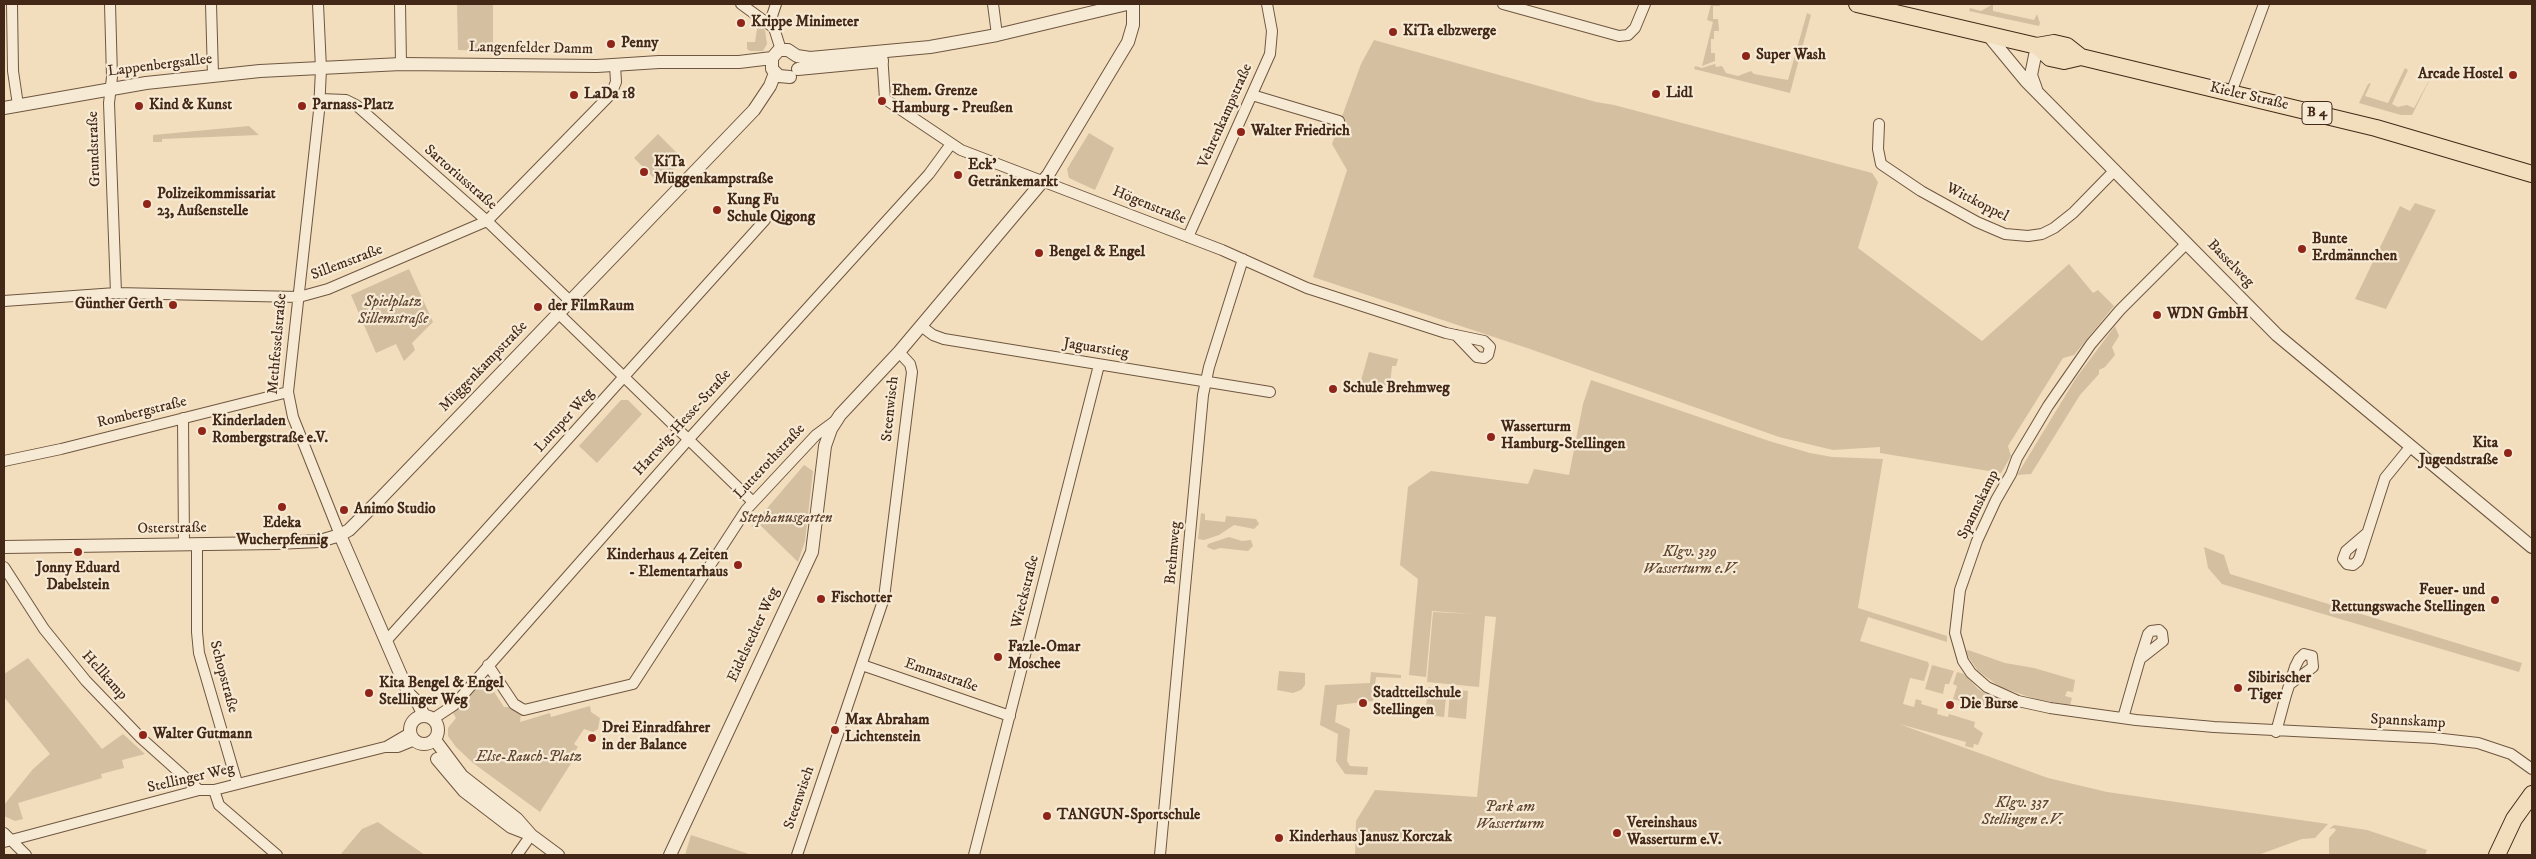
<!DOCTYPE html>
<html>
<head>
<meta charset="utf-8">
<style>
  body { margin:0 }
  #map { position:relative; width:2536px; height:859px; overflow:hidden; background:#f2debd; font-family:"IM FELL DW Pica",serif }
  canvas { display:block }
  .frame { position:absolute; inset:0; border:5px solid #432817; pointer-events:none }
</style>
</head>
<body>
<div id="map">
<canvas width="2536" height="859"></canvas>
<div class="frame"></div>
</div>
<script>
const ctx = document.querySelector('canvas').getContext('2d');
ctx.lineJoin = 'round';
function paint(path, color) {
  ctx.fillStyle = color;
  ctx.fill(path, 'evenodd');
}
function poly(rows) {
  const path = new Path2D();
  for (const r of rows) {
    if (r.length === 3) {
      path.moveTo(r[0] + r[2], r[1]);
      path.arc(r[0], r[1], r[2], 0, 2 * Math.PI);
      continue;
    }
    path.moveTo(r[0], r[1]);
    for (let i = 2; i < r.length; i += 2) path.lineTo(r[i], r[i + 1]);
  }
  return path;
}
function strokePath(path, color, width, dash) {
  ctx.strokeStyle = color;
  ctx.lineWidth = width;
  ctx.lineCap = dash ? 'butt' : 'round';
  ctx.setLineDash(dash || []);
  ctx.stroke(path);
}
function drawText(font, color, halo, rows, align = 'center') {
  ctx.font = font + ' "IM FELL DW Pica",serif';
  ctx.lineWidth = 4.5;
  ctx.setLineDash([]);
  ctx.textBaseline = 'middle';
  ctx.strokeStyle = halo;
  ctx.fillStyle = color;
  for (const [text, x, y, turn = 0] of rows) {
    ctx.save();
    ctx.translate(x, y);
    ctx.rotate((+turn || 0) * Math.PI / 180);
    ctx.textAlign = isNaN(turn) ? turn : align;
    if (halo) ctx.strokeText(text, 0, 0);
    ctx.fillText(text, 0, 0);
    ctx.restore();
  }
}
const green = poly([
  [457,4,493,4,493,45,491,45,490,51,458,50],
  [1711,4,1720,4,1720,6,1713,6,1713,19,1718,19,1719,31,1714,31,1714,39,1711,39,1711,53,1715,53,1715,61,1702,66,1713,22,1707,20],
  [1993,4,1993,11,2034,20,2037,14,2040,23,2039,26,1969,11,1970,8,1981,11],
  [1807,13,1811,15,1790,93,1694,69,1695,66,1702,68,1715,64,1716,67,1722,66,1726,73,1738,76,1751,71,1754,74,1788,80],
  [758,23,765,30,767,44,763,51,750,51,747,49,747,42,755,42],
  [1374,40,1596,102,1614,105,1872,173,1878,182,1858,248,1982,341,2069,264,2093,293,2098,290,2114,306,2074,355,2063,358,2008,446,2011,456,2001,473,1880,453,1880,447,1833,450,1779,437,1530,349,1313,277,1347,170,1332,144,1361,64],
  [2405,68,2408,70,2392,104,2398,107,2407,105,2414,108,2434,71,2412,115,2401,115,2359,103,2368,84,2371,83,2365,96,2388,103],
  [249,126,259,135,162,139,162,142,153,142,153,135],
  [1089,133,1114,148,1095,190,1069,178,1067,169],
  [658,134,684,160,659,183,634,158],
  [2415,203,2436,210,2386,309,2355,299,2400,206,2410,211],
  [409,269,433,322,412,343,415,350,404,361,396,344,376,353,351,295],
  [2115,326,2119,336,2112,347,2115,355,2105,367,2099,370,2099,374,2080,395,2031,474,2017,475,2076,378],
  [1369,352,1398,359,1396,366,1392,366,1390,385,1360,384],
  [1591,380,1769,441,1810,453,1832,457,1883,459,1858,608,1947,636,1947,642,1868,617,1860,641,1928,662,1929,665,1924,681,1910,678,1903,704,1914,707,1916,699,1922,701,1921,704,1938,709,1937,714,1948,717,1949,714,1975,722,1974,727,1983,733,1978,745,1974,744,1973,748,1965,746,1966,742,1899,724,2048,778,2107,792,2328,824,2315,838,2302,839,2258,855,1355,855,1356,821,1375,790,1477,797,1496,617,1485,616,1479,687,1427,682,1433,612,1474,614,1432,611,1426,677,1409,675,1418,579,1400,565,1408,487,1431,471,1528,484,1534,469,1569,475,1583,404],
  [621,400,628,400,642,414,597,463,579,446],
  [804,465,813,471,805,541,798,562,761,526,751,527],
  [1201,513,1205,514,1205,520,1225,522,1226,516,1256,519,1259,524,1254,529,1234,525,1219,535,1204,540,1198,539],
  [1229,537,1242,541,1251,540,1253,546,1248,551,1220,548,1214,550,1207,547,1208,544],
  [2204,547,2224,555,2230,574,2522,663,2519,672,2222,584,2208,568],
  [1968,650,2005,663,2034,668,2075,680,2073,692,2067,691,2065,696,2072,698,2070,705,2038,700,2000,687,1978,671,1969,658,1966,651],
  [28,658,102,749,123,734,145,754,122,760,124,768,101,774,102,778,18,803,23,819,15,821,4,816,4,805,33,769,50,754,4,697,4,674],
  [1932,665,1954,671,1949,684,1945,684,1943,694,1925,689],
  [1279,671,1305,673,1305,685,1301,690,1293,693,1277,690],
  [1371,672,1401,675,1401,678,1376,677,1373,701,1337,705,1335,722,1350,729,1347,761,1350,766,1368,767,1367,775,1345,774,1336,761,1338,734,1320,725,1325,685,1370,683],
  [1957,672,1964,674,1978,689,1995,699,1992,710,1953,699,1957,686,1953,684],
  [487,681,504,707,512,707,521,714,520,722,550,713,551,717,590,706,591,712,600,718,598,729,593,732,584,729,574,744,578,747,573,754,575,757,540,812,473,763,456,747,448,736,448,728,456,718,453,713,482,682],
  [1428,687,1447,689,1444,717,1425,715],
  [1450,689,1468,691,1466,719,1448,717],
  [378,822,393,833,425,855,340,855,362,829],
  [2334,825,2367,830,2427,850,2425,855,2329,855,2329,838,2336,830,2334,828,2329,829],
  [691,835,752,855,685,855]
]);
const minor = poly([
  [12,4,13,71,18,105],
  [110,4,112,77,109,103,116,293],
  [211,4,213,75],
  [318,4,321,69,319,111,288,392,293,417,340,535],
  [400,4,401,64],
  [741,4,774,28,781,50],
  [993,4,997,35],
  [1503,4,1619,36,1628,35,1635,28,1645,4],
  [774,28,772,16,776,4],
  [882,53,885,99,961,150,1222,250,1307,288,1446,333,1484,341,1490,347,1488,355,1484,358,1477,357,1456,335],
  [2231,93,2264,4],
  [1252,95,1339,121],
  [320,99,346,100,356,105,487,221,570,301],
  [1879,124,1878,149,1881,164,1921,191,1977,222,2005,234,2028,236,2042,234,2054,228,2073,213,2115,170],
  [1188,237,1270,54,1272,31,1267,4],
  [2187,243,2120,310,2091,344,2048,406,2017,458,2011,474,1996,500,1977,541,1960,590,1955,633,1963,661,1971,673,1987,687,2018,701,2050,708,2136,720,2214,727,2434,738,2478,743,2511,754,2532,769],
  [4,301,116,293,299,297,328,289,487,221,611,94,616,82,615,65],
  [558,313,753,502],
  [921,326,933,335,944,339,1270,392],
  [183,418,184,545],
  [4,461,61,449,288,392],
  [2367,533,2346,551,2343,559,2347,564,2353,565,2358,561,2360,556,2385,478,2411,446],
  [197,545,197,632,199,653,237,783],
  [4,567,44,629,86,681,141,738,199,790],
  [386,641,765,220],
  [488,665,514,704,524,710,633,684,746,510,816,435,835,421],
  [862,665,1010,716],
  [2123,718,2140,659,2148,634,2151,631,2159,630,2162,633,2163,641,2140,659],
  [433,719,454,705,688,440,929,174,951,144],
  [2276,732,2286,695,2295,667,2299,659,2304,654,2312,656,2313,667,2290,684],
  [386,747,410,733],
  [214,790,219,805,277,855],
  [4,833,26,855],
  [4,842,199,790,214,790,385,747,398,747,415,740],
  [517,855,531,835],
  [797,855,884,598,912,372,910,364,899,352],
  [974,855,1099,365],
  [1160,855,1203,395,1209,367,1243,259]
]);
const tertiary = poly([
  [1988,35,2026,81,2277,335,2532,547],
  [798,69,882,61],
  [790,77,779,76,772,69,772,58,779,50,788,50,797,56,810,58,930,47,997,35,1127,4],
  [2036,89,2031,75,2037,46],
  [4,108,146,83,260,71,401,64,597,66,659,62,739,62,772,58],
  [340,535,409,694,418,703,424,716],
  [4,547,275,543,320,541,340,535,349,530,381,498,754,110,770,86,775,73],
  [424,730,14],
  [435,740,462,776,517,819,531,835,558,855],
  [437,759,464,791,511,827,529,834],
  [670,855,812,552,825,446,831,429,840,415,899,352,1048,175,1128,42,1133,25,1133,4]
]);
const primary = poly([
  [1857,4,2037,46,2050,58,2064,61,2081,57,2376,128,2532,174],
  [2037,46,2054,43,2067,46,2081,57],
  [2497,855,2514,819,2532,794]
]);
const markers = [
  [741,23,5,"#8f2418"],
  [1393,32,5,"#8f2418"],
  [611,44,5,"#8f2418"],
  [1746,56,5,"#8f2418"],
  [2513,75,5,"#8f2418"],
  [1656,94,5,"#8f2418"],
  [574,95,5,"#8f2418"],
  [882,101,5,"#8f2418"],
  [139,106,5,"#8f2418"],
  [302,106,5,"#8f2418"],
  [1241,132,5,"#8f2418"],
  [644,172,5,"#8f2418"],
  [958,175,5,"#8f2418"],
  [147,204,5,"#8f2418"],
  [717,210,5,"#8f2418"],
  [2302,249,5,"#8f2418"],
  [1039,253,5,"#8f2418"],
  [173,305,5,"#8f2418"],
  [538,307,5,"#8f2418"],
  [2157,315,5,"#8f2418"],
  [1333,389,5,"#8f2418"],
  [202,431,5,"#8f2418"],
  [1491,437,5,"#8f2418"],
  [2508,453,5,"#8f2418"],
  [282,507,5,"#8f2418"],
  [344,510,5,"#8f2418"],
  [78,552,5,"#8f2418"],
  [738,565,5,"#8f2418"],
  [821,599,5,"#8f2418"],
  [2495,600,5,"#8f2418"],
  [998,657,5,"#8f2418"],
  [2238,688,5,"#8f2418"],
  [369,693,5,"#8f2418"],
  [1363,703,5,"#8f2418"],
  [1950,705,5,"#8f2418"],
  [835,730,5,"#8f2418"],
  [143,735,5,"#8f2418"],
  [592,738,5,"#8f2418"],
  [1047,816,5,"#8f2418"],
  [1617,833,5,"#8f2418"],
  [1279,838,5,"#8f2418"]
];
const shields = [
  [2317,113,30]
];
const shieldNames = [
  ["B 4",2317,113]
];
const poiNames = [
  ["Krippe Minimeter",751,23],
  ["KiTa elbzwerge",1403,32],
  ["Penny",621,44],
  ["Super Wash",1756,56],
  ["Arcade Hostel",2503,75,"right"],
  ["Ehem. Grenze",892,92],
  ["Hamburg - Preußen",892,109],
  ["Lidl",1666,94],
  ["LaDa 18",584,95],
  ["Kind & Kunst",149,106],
  ["Parnass-Platz",312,106],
  ["Walter Friedrich",1251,132],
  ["KiTa",654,163],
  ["Müggenkampstraße",654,180],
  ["Eck'",968,166],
  ["Getränkemarkt",968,183],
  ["Polizeikommissariat",157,195],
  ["23, Außenstelle",157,212],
  ["Kung Fu",727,201],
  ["Schule Qigong",727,218],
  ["Bunte",2312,240],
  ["Erdmännchen",2312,257],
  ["Bengel & Engel",1049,253],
  ["Günther Gerth",163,305,"right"],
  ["der FilmRaum",548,307],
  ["WDN GmbH",2167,315],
  ["Schule Brehmweg",1343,389],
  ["Kinderladen",212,422],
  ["Rombergstraße e.V.",212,439],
  ["Wasserturm",1501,428],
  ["Hamburg-Stellingen",1501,445],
  ["Kita",2498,444,"right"],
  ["Jugendstraße",2498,461,"right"],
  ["Animo Studio",354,510],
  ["Edeka",282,524,"center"],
  ["Wucherpfennig",282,541,"center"],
  ["Kinderhaus 4 Zeiten",728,556,"right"],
  ["- Elementarhaus",728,573,"right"],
  ["Jonny Eduard",78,569,"center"],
  ["Dabelstein",78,586,"center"],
  ["Feuer- und",2485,591,"right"],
  ["Rettungswache Stellingen",2485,608,"right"],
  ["Fischotter",831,599],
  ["Fazle-Omar",1008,648],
  ["Moschee",1008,665],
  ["Sibirischer",2248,679],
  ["Tiger",2248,696],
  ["Kita Bengel & Engel",379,684],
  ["Stellinger Weg",379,701],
  ["Stadtteilschule",1373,694],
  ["Stellingen",1373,711],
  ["Die Burse",1960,705],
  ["Max Abraham",845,721],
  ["Lichtenstein",845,738],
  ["Drei Einradfahrer",602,729],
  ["in der Balance",602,746],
  ["Walter Gutmann",153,735],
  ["TANGUN-Sportschule",1057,816],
  ["Vereinshaus",1627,824],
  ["Wasserturm e.V.",1627,841],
  ["Kinderhaus Janusz Korczak",1289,838]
];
const streetNames = [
  ["Langenfelder Damm",531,49,1],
  ["Lappenbergsallee",160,66,-7],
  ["Kieler Straße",2249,97,13],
  ["Vehrenkampstraße",1226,116,-66],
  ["Grundstraße",95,149,-92],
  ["Sartoriusstraße",460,178,41],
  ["Wittkoppel",1977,203,27],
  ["Högenstraße",1149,206,22],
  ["Sillemstraße",347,263,-21],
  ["Basselweg",2230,264,46],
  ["Methfesselstraße",278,344,-85],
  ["Jaguarstieg",1096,349,9],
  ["Müggenkampstraße",484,367,-46],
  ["Steenwisch",891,409,-84],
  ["Rombergstraße",142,413,-14],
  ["Luruper Weg",565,421,-48],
  ["Hartwig-Hesse-Straße",683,423,-48],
  ["Lutterothstraße",770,462,-47],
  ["Spannskamp",1979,505,-64],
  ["Osterstraße",172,529,-1],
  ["Brehmweg",1174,553,-85],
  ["Wieckstraße",1026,592,-76],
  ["Eidelstedter Weg",754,635,-65],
  ["Hellkamp",104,676,48],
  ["Emmastraße",941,676,19],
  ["Schopstraße",223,677,75],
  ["Spannskamp",2408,722,3],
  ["Stellinger Weg",191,779,-13],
  ["Steenwisch",800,798,-71]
];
const parkNames = [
  ["Spielplatz",393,303],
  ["Sillemstraße",393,320],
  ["Stephanusgarten",786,519],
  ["Klgv. 329",1690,553],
  ["Wasserturm e.V.",1690,570],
  ["Else-Rauch-Platz",529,758],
  ["Klgv. 337",2022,804],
  ["Stellingen e.V.",2022,821],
  ["Park am",1510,808],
  ["Wasserturm",1510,825]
];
paint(green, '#d4bfa1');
strokePath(minor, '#6f5640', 12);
strokePath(tertiary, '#6f5640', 14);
strokePath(primary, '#432817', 18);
strokePath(minor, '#f7ead4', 10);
strokePath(tertiary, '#f7ead4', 12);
strokePath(primary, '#f2debd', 16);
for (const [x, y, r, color] of markers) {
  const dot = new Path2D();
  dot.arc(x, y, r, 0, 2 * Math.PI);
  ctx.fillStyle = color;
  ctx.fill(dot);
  strokePath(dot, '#f7ead4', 2);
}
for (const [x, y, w] of shields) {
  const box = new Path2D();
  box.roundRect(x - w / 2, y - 11.5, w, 23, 4);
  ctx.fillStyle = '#f7ead4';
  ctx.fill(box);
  strokePath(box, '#432817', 1);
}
drawText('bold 14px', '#432817', null, shieldNames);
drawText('bold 15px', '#432817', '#f7ead4', poiNames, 'left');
drawText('15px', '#432817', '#f7ead4', streetNames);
drawText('italic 15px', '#604633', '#f7ead4', parkNames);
</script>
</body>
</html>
